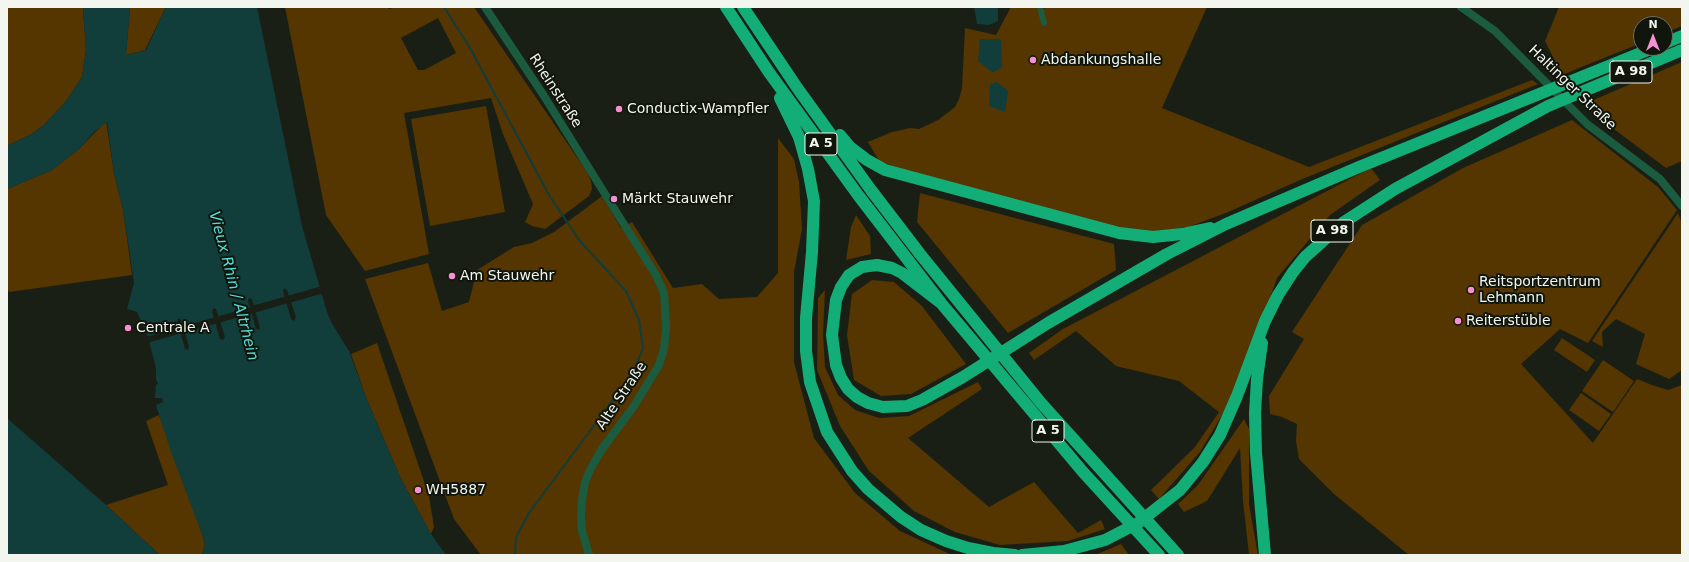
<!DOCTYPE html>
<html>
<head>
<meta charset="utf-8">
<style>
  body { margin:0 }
  #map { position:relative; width:1689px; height:562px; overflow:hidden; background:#1a1f16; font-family:"DejaVu Sans",sans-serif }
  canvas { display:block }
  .frame { position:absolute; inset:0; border:8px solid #f2f6ef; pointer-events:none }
  .north { position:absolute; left:1633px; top:16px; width:40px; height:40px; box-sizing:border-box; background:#11160d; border:1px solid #6b7067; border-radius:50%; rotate:0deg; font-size:11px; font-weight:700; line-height:16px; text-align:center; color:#f2f6ef }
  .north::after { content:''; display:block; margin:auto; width:14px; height:18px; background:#f591d2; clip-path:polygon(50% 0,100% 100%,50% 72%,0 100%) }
</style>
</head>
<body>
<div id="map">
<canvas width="1689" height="562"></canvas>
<div class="frame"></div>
<div class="north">N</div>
</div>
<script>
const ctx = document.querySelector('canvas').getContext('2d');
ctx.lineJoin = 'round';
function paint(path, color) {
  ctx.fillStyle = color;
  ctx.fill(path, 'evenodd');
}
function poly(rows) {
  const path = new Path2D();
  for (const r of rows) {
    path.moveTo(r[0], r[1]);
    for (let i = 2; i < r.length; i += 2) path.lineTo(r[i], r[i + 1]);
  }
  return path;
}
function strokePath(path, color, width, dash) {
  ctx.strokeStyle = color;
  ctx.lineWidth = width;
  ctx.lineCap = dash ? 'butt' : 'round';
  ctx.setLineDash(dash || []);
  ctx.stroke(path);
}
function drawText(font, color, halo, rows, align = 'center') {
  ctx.font = font + ' "DejaVu Sans",sans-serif';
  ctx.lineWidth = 4;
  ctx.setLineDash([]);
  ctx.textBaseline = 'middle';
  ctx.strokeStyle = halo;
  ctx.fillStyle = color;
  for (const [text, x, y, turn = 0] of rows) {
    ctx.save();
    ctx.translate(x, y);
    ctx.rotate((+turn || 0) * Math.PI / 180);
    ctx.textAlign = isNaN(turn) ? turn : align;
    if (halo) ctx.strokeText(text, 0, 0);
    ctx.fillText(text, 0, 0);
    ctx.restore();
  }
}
const green = poly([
  [7,7,83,7,86,50,82,77,66,101,45,124,32,134,7,146],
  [130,7,166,7,145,50,126,55],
  [285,7,387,7,389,9,396,7,474,7,587,172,591,181,592,189,589,196,545,229,532,226,525,222,533,204,503,134,491,98,404,113,429,254,365,271,326,215],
  [438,18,456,53,424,70,418,70,401,38],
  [1011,7,1039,7,1042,13,1045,7,1207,7,1162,108,1309,167,1532,80,1538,84,1300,180,1226,213,1188,227,1153,232,1117,228,895,167,879,161,868,142,892,132,910,128,919,129,938,120,955,107,959,99,962,88,965,28,996,35],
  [1559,7,1682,7,1682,26,1665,33,1665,24,1641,24,1641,43,1562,75,1545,41],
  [1682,62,1682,161,1666,168,1587,109,1591,101],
  [486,106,505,212,430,226,411,119],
  [1572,120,1658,187,1677,210,1588,343,1560,329,1521,364,1593,443,1637,379,1652,385,1668,390,1682,385,1682,555,1409,555,1334,494,1299,459,1296,441,1297,424,1282,417,1270,414,1269,396,1304,339,1292,332,1362,225,1463,168],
  [106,121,114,173,123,210,132,275,9,292,7,288,7,189,52,170,79,149],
  [778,138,794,159,799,182,802,229,794,272,794,362,814,438,855,493,900,531,952,555,481,555,454,519,365,279,428,263,442,311,469,302,477,270,514,247,532,243,554,232,602,196,621,228,632,222,673,288,702,284,719,299,757,297,778,273],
  [1371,168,1380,180,1330,215,1277,278,1240,385,1200,452,1159,499,1151,490,1195,447,1219,412,1179,381,1116,366,1076,331,1034,360,1029,353,1063,329],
  [920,193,1114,244,1116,270,1008,333,917,222],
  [1678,213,1682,224,1682,370,1669,379,1636,364,1645,334,1616,319,1602,332,1603,347,1592,341],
  [856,215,870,236,871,254,846,260,851,227],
  [872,280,894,282,922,306,966,364,911,394,881,396,854,380,847,335,852,294],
  [825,290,823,334,825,367,838,395,855,410,879,418,909,416,978,382,982,389,908,438,989,507,1034,482,1078,533,1101,520,1105,529,1068,541,1000,545,955,532,914,511,869,471,840,426,817,370,818,298],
  [1562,338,1595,360,1587,372,1554,350],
  [377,343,429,496,434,527,431,534,401,479,367,400,351,354],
  [1603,360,1634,381,1613,412,1582,391],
  [1581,393,1611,414,1599,431,1569,410],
  [159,415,202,534,205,544,202,555,160,555,106,505,168,485,146,421],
  [1244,419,1249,429,1249,504,1258,555,1249,555,1243,501,1240,448,1207,501,1184,512,1178,504,1198,485],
  [1121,544,1129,555,1095,555]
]);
const water = poly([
  [83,7,130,7,126,55,146,50,166,7,257,7,302,226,327,312,331,322,349,351,367,400,401,479,431,534,446,555,202,555,205,544,202,534,171,452,156,405,163,402,162,398,155,398,156,385,158,384,156,379,156,368,148,337,137,312,127,309,134,283,123,210,114,173,107,122,94,132,79,149,52,170,7,189,7,146,32,134,45,124,66,101,82,77,86,50],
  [284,288,287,290,296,317,294,321,291,319,283,291],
  [249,298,252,299,260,328,259,330,256,329,248,301],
  [214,308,216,309,225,337,223,340,220,339,212,311],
  [179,318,181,320,189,347,188,350,185,349,177,321],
  [974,7,998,7,998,21,989,25,977,24],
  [980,39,1001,39,1002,68,992,72,978,61],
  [997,82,1008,91,1005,112,989,106,990,84],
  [7,418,106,505,160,555,7,555]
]);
const pier = poly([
  [322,286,324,293,289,303,287,296],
  [287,296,288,303,254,313,252,306],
  [251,307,253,313,218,323,216,317],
  [216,317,218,323,183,333,181,327],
  [181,327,182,333,147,343,146,337]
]);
const stream = poly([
  [444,7,470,48,549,195,579,240,626,291,639,320,643,348,633,373,529,513,516,537,515,555]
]);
const minor = poly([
  [1040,7,1044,23]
]);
const tertiary = poly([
  [485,7,544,96,620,218,656,275,664,293,666,328,664,349,659,365,634,406,602,449,591,468,585,482,582,500,581,515,582,531,589,555],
  [1461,7,1495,31,1587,124,1660,179,1682,206]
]);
const motorway = poly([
  [726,7,768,71,858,195,941,303,1083,472,1159,555],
  [743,7,798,89,871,190,920,254,1041,403,1178,555],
  [1665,43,1682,36],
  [780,98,799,137,808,169,814,201,812,252,806,318,806,351,810,382,827,432,852,471,868,489,901,517,921,530,946,541,968,548,993,553,1015,555],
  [840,135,850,147,867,160,885,170,1119,233,1153,237,1182,234,1210,228],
  [941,303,902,273,892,268,877,265,862,267,849,275,841,287,836,300,832,335,836,365,841,378,848,389,857,397,868,403,883,407,907,406,922,400,963,377,1048,323,1167,254,1226,224,1359,167,1653,48],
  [1262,343,1257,379,1255,413,1256,453,1265,555],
  [1022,555,1064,551,1105,540,1138,523,1180,490,1203,462,1220,435,1237,396,1265,321,1278,295,1293,272,1305,257,1344,222,1395,189,1548,106,1682,50]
]);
const markers = [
  [1033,60,4,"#f591d2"],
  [619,109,4,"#f591d2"],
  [614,199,4,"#f591d2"],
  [452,276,4,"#f591d2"],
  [1471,290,4,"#f591d2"],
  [1458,321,4,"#f591d2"],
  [128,328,4,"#f591d2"],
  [418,490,4,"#f591d2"]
];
const shields = [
  [1631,72,42],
  [821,144,32],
  [1332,231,42],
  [1048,431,32]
];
const shieldNames = [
  ["A 98",1631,72],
  ["A 5",821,144],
  ["A 98",1332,231],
  ["A 5",1048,431]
];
const poiNames = [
  ["Abdankungshalle",1041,60],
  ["Conductix-Wampfler",627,109],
  ["Märkt Stauwehr",622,199],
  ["Am Stauwehr",460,276],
  ["Reitsportzentrum",1479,282],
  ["Lehmann",1479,298],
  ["Reiterstüble",1466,321],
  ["Centrale A",136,328],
  ["WH5887",426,490]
];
const streetNames = [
  ["Haltinger Straße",1572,88,44],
  ["Rheinstraße",555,91,57],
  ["Alte Straße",622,396,-56]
];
const waterNames = [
  ["Vieux Rhin / Altrhein",233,286,75]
];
paint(green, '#553500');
paint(water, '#113d3b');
paint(pier, '#1a1f16');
strokePath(stream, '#113d3b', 2);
strokePath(minor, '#1b5c41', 6);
strokePath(tertiary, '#1b5c41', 8);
strokePath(motorway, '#13ad78', 12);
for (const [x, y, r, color] of markers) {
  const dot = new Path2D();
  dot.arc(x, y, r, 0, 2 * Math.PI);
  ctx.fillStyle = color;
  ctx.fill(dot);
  strokePath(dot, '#11160d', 1.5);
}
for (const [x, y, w] of shields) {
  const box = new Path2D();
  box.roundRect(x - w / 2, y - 11, w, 22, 3);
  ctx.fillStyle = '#11160d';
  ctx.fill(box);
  strokePath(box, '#f2f6ef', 1);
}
drawText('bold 13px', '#f2f6ef', null, shieldNames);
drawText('14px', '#f2f6ef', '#11160d', poiNames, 'left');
drawText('14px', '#f2f6ef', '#11160d', streetNames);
drawText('italic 15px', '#53dcd8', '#11160d', waterNames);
</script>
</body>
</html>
